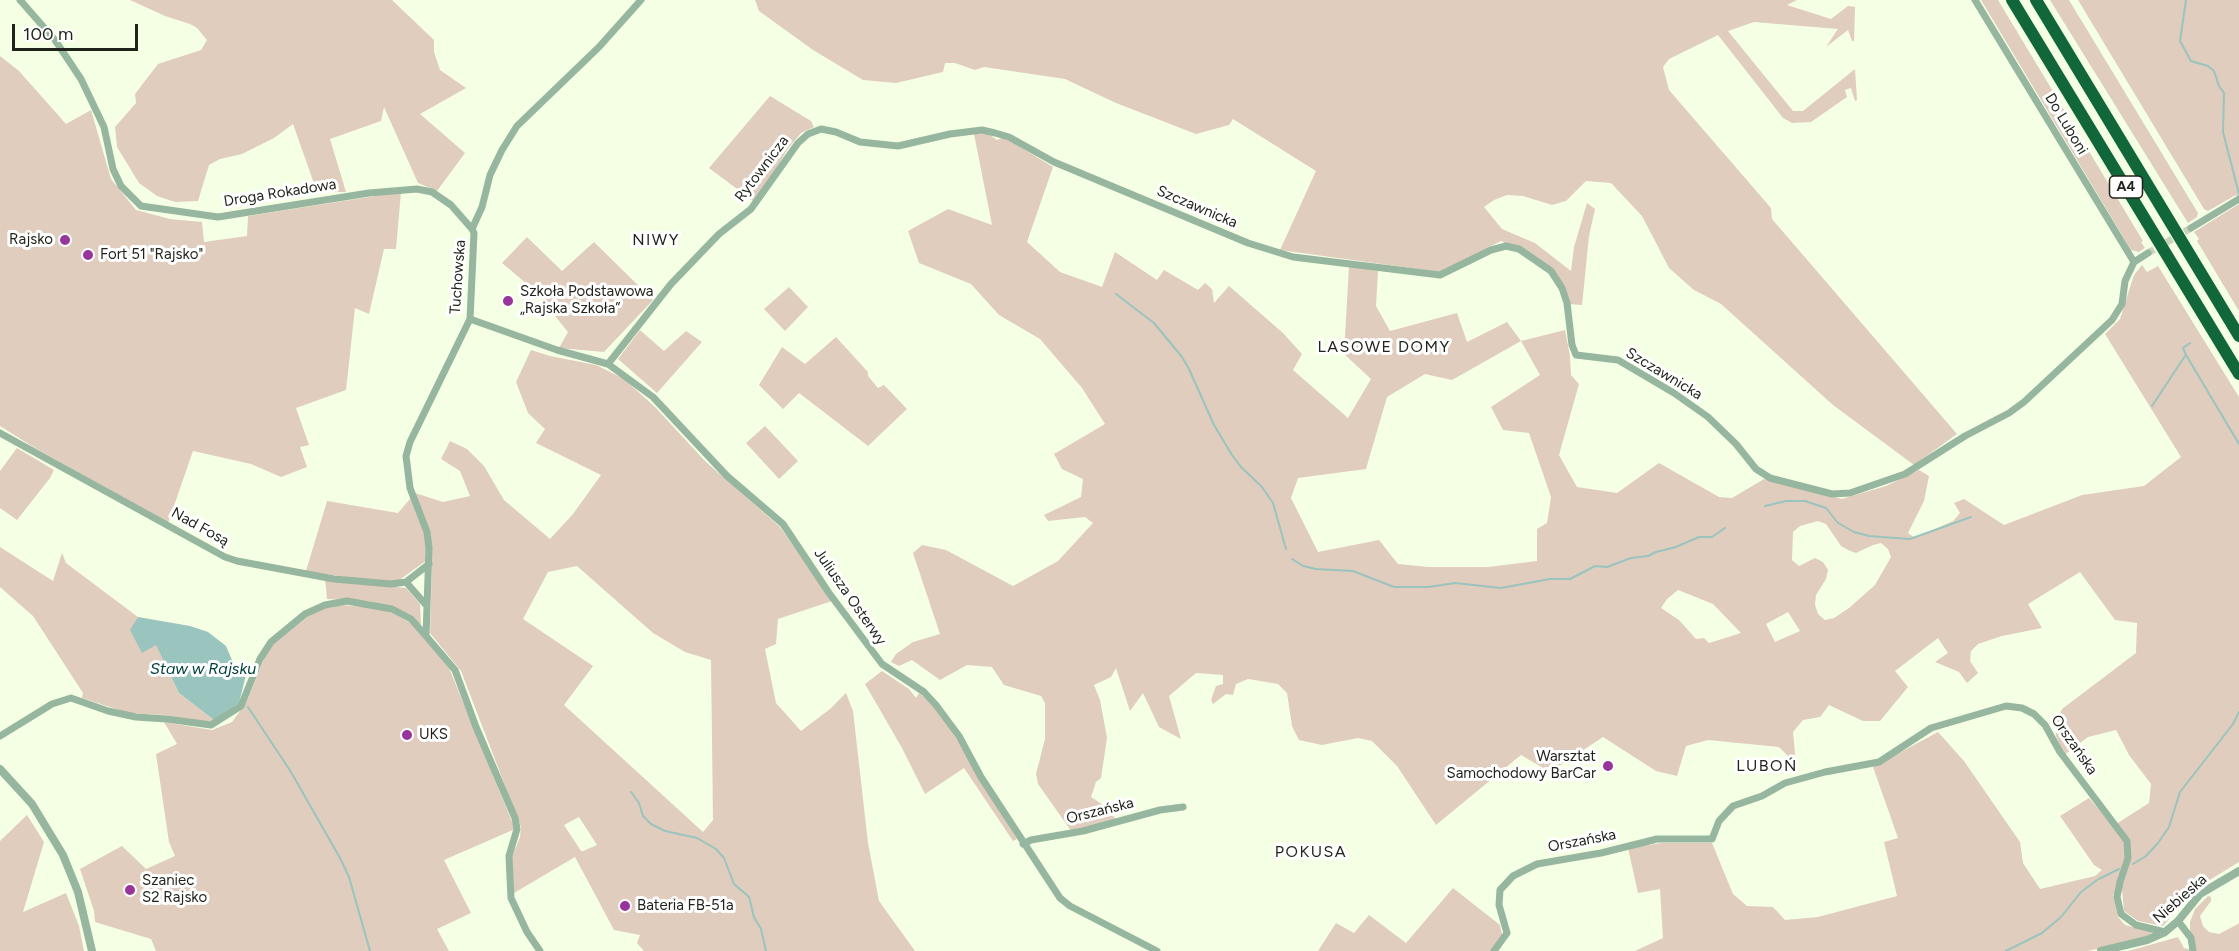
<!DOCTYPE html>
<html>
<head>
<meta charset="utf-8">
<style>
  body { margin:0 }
  #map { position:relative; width:2239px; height:951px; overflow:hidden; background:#f5ffe3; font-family:Figtree,sans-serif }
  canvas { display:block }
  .scale { position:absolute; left:12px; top:24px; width:126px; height:27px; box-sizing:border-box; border:3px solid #1f2319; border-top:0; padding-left:8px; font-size:18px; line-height:21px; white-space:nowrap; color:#1f2319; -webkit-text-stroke:4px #fff; paint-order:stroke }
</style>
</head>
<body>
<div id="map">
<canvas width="2239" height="951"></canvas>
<div class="scale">100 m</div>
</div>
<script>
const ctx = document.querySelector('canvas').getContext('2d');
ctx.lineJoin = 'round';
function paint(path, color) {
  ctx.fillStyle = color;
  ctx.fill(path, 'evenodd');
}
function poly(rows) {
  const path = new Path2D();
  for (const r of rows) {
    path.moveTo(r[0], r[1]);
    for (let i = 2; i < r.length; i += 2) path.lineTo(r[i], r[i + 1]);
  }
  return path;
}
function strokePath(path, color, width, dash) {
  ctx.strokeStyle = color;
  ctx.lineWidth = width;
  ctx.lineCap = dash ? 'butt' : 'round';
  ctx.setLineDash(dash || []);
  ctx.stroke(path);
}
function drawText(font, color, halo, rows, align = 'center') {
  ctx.font = font + ' Figtree,sans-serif';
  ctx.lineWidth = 6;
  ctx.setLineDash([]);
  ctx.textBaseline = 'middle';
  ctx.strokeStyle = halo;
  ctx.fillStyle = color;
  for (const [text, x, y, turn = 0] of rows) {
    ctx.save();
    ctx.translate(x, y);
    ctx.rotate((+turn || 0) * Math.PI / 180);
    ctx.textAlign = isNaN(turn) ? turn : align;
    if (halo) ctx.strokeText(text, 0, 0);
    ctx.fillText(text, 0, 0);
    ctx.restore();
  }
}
const green = poly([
  [130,0,392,0,434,40,434,52,440,70,466,88,420,114,465,153,437,191,418,183,384,107,381,121,330,139,346,192,317,192,293,124,274,138,242,154,220,159,209,165,198,201,175,202,157,196,139,183,117,147,115,127,136,103,135,94,158,64,201,50,207,40,197,28,190,24,165,16],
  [755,0,1797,0,1787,5,1831,19,1848,6,1855,7,1854,41,1852,41,1848,30,1826,47,1838,29,1754,22,1728,31,1793,111,1803,111,1855,69,1857,100,1855,101,1851,88,1845,90,1847,97,1811,122,1792,123,1783,118,1718,35,1669,59,1663,67,1669,90,1771,208,1772,219,1957,434,1914,465,1833,405,1721,304,1694,290,1669,268,1642,216,1611,183,1586,181,1566,201,1552,205,1523,196,1507,195,1494,200,1484,207,1502,229,1535,243,1571,271,1574,247,1587,203,1595,209,1589,236,1582,305,1568,304,1553,270,1501,241,1440,272,1280,250,1316,171,1233,119,1229,125,1196,134,1116,103,1065,79,984,67,975,70,955,63,945,63,943,72,896,83,863,80,813,50,759,11],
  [1981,0,1998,0,2143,241,2141,242,2145,248,2139,252,2131,250],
  [2050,0,2069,0,2198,213,2197,217,2188,223,2183,215],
  [2078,0,2239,0,2239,195,2237,197,2236,195,2208,211,2204,209],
  [0,56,19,71,66,124,91,110,111,179,136,210,170,219,202,222,204,242,247,236,248,216,401,192,396,249,384,249,369,314,355,308,346,390,296,408,309,445,300,447,307,467,281,477,251,464,193,451,168,523,35,448,0,426],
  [770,96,811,121,814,127,801,133,787,150,779,164,753,201,709,168],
  [974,134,988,134,997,140,1004,137,1053,167,1027,242,1060,272,1102,287,1115,252,1157,280,1164,270,1198,290,1205,283,1212,289,1214,303,1229,286,1283,333,1302,354,1293,370,1348,418,1371,379,1344,354,1349,266,1378,271,1376,306,1390,331,1457,313,1467,342,1507,322,1521,341,1565,330,1570,356,1571,375,1579,384,1559,455,1577,487,1617,493,1659,463,1719,497,1732,498,1764,479,1842,499,1886,486,1919,470,1929,476,1924,501,1908,533,1915,538,1953,521,1960,513,1954,503,1964,499,2004,525,2082,495,2144,486,2181,457,2105,334,2120,319,2134,275,2142,265,2147,272,2158,266,2239,397,2239,862,2195,889,2163,926,2138,921,2124,911,2122,889,2113,895,2118,917,2125,925,2153,932,2144,938,2088,951,1635,951,1663,938,1660,889,1638,893,1628,848,1661,843,1712,843,1733,894,1747,906,1773,907,1785,920,1818,917,1897,896,1884,842,1898,838,1873,767,1938,732,1964,761,2020,842,2023,863,2040,889,2095,876,2102,870,2094,865,2060,816,2089,798,2113,826,2149,803,2151,784,2129,755,2116,730,2088,737,2064,755,2056,736,2055,723,2062,709,2136,653,2137,623,2115,620,2080,572,2028,604,2042,628,2002,636,1978,644,1971,651,1970,661,1978,673,1967,683,1959,672,1935,662,1948,653,1938,638,1895,671,1908,687,1880,721,1863,721,1829,705,1820,717,1803,720,1793,732,1796,764,1779,747,1708,740,1686,746,1677,776,1656,771,1603,737,1550,772,1521,755,1436,825,1397,766,1372,741,1358,738,1322,745,1299,740,1292,726,1287,693,1278,684,1248,679,1236,684,1233,695,1226,694,1213,704,1211,700,1216,686,1223,684,1223,675,1196,673,1169,696,1181,739,1159,727,1143,693,1130,711,1116,668,1111,677,1094,685,1100,700,1107,738,1101,778,1096,782,1091,797,1102,804,1116,819,1072,832,1038,784,1036,774,1045,739,1045,703,1041,696,1004,685,992,667,967,665,940,680,912,660,899,666,891,662,896,654,913,642,940,634,913,553,922,545,946,550,1013,586,1058,561,1093,523,1085,517,1048,521,1044,515,1081,497,1083,479,1062,469,1054,454,1105,424,1082,388,1040,339,999,315,971,284,919,263,908,231,948,209,992,225],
  [1521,341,1540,375,1491,407,1503,430,1529,433,1551,497,1547,523,1537,529,1537,561,1488,567,1429,567,1398,564,1379,540,1318,552,1291,498,1298,478,1366,469,1387,397,1425,374,1452,380],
  [1818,521,1826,524,1841,546,1848,550,1856,553,1873,545,1881,543,1888,549,1891,557,1875,585,1849,608,1834,618,1825,620,1818,614,1815,605,1816,595,1826,579,1828,570,1823,562,1815,558,1799,566,1792,560,1793,532,1800,526],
  [1678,590,1713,604,1741,633,1709,643,1704,638,1696,639,1679,620,1661,608,1667,599],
  [1788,612,1800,631,1775,642,1766,624],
  [2239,204,2239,311,2197,241,2199,239,2194,232],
  [527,237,562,271,594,242,653,300,604,352,559,348,568,332,534,290,502,263],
  [789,287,808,307,785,331,764,309],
  [640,330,664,351,686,331,702,342,657,393,618,359],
  [836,337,868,372,868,376,878,388,884,385,907,409,868,446,799,393,783,409,759,385,782,347,805,364],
  [531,350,550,356,596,365,624,379,655,407,705,461,780,527,832,601,778,619,776,644,765,649,776,703,801,731,830,709,846,693,853,711,868,843,879,901,915,951,644,951,637,943,640,935,614,930,575,857,514,893,512,857,520,837,521,827,461,671,430,633,432,564,427,560,398,581,384,583,306,571,327,501,398,513,415,493,443,502,470,496,460,471,441,459,450,441,467,449,484,466,504,500,550,539,573,514,601,475,536,443,545,429,528,413,516,382],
  [577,566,653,633,685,652,711,660,713,820,703,832,564,705,593,666,523,619,548,572],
  [579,817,597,845,583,851,581,851,564,825],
  [765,426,798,461,779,479,746,443],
  [17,448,54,470,50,478,17,520,0,508,0,471],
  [0,547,53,581,62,553,66,563,138,617,131,630,143,652,156,644,179,693,214,720,206,722,165,715,128,713,82,698,83,693,33,616,0,587],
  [325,579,406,588,420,604,421,625,408,614,392,607,368,601,327,599],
  [343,605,374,608,393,613,410,623,447,663,515,829,444,860,471,913,437,929,449,951,156,951,151,939,95,922,94,911,80,869,122,846,146,869,175,856,169,842,156,754,177,744,164,722,212,730,232,722,246,703,265,657,273,644,307,617,326,608],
  [882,671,909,689,916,698,919,693,937,707,1017,839,1013,841,964,768,925,794,902,748,865,684],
  [27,815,44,842,23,912,66,893,79,926,84,951,0,951,0,841],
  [1453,888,1500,925,1502,935,1491,951,1318,951,1336,923,1354,933,1369,915,1406,943],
  [2208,896,2211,897,2211,901,2200,916,2203,926,2209,932,2219,934,2238,924,2239,922,2239,951,2196,951,2190,930,2190,922,2195,909],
  [2178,937,2184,948,2195,951,2128,951]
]);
const water = poly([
  [138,617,190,626,208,632,226,646,238,674,247,671,239,703,214,720,179,693,156,645,142,653,130,630]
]);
const stream = poly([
  [2186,0,2180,41,2191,61,2208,66,2214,71,2219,86,2224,93,2223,132,2239,194],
  [1116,294,1154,323,1182,357,1189,369,1214,425,1232,455,1241,467,1262,487,1273,503,1286,549],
  [2190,343,2183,348,2186,355,2239,444],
  [2152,406,2185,356],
  [1765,506,1786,501,1805,501,1826,508,1838,523,1854,532,1869,536,1895,538,1910,539,1971,517],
  [1292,559,1303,566,1316,569,1353,571,1394,587,1429,587,1455,583,1501,588,1550,579,1570,579,1595,566,1607,567,1631,558,1648,556,1656,552,1676,547,1699,537,1712,537,1725,528],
  [248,707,291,772,340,858,349,877,370,951],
  [631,792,639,803,643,816,651,824,665,831,697,838,716,849,724,858,734,884,749,897,754,917,761,929,766,951],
  [2133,864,2146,856,2158,843,2169,827,2180,792,2233,724,2239,712],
  [2099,879,2119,869],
  [2006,951,2042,933,2061,917,2081,892,2097,880]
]);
const minorTunnel = poly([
  [2148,253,2191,228]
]);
const minor = poly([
  [20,0,55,40,81,79,104,127,113,169,121,186,141,206,218,217,369,193,417,189,432,192,451,205,472,229],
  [1975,0,2134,262],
  [2191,228,2239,199],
  [470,319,557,350,608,364,653,397,727,476,783,524,829,593,882,664,924,692,936,705,959,736,981,777,1060,898,1070,906,1157,951],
  [608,364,671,284,719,234,751,209,798,143,808,134,821,129,836,132,860,142,898,146,950,134,982,130,995,133,1009,137,1054,162,1248,243,1293,257,1440,275,1491,250,1506,246,1519,249,1551,271,1562,288,1567,303,1572,345,1576,355,1618,360,1674,393,1708,417,1736,444,1756,469,1770,478,1832,494,1850,493,1905,474,1965,436,2009,413,2024,402,2112,320,2122,304,2125,281,2134,262,2148,253],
  [0,433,225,557,237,561,334,579,391,584,406,582,429,564],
  [406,582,426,605],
  [0,736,52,704,71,698,108,711,136,717,167,719,211,725,241,706,260,659,271,642,305,614,325,605,347,601,392,609,411,619,426,636],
  [1023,844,1031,840,1083,831,1160,810,1183,807],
  [2178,921,2191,938,2193,951],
  [540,951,527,932,511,898,509,856,517,829,515,818,476,727,455,670,426,636,429,548,427,532,410,488,406,456,410,442,470,319,474,233,472,229,482,207,490,175,502,150,517,126,599,47,641,0],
  [1494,951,1507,933,1499,905,1500,890,1513,876,1537,864,1601,853,1657,839,1712,839,1719,821,1733,806,1762,796,1785,783,1825,772,1879,762,1931,728,2006,706,2022,708,2034,714,2045,725,2060,752,2127,841,2128,858,2120,882,2117,897,2121,914,2136,925,2165,932]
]);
const tertiary = poly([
  [0,769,32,804,63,855,78,892,92,951],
  [2101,951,2147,940,2165,932,2178,921,2200,894,2239,871]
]);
const motorway = poly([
  [2012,0,2239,374],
  [2036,0,2239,336]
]);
const markers = [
  [65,240,6,"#98349a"],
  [88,255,6,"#98349a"],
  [508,301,6,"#98349a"],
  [407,735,6,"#98349a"],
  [1608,766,6,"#98349a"],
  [130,890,6,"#98349a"],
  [625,906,6,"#98349a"]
];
const shields = [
  [2126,187,33]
];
const shieldNames = [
  ["A4",2126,187]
];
const streetNames = [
  ["Do Luboni",2066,124,59],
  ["Rytownicza",762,169,-53],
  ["Droga Rokadowa",280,193,-9],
  ["Szczawnicka",1197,207,23],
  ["Tuchowska",458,277,-86],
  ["Szczawnicka",1664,374,31],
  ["Nad Fosą",200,527,29],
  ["Juliusza Osterwy",850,597,55],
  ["Orszańska",2074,745,55],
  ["Orszańska",1100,811,-14],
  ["Orszańska",1582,841,-11],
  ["Niebieska",2180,899,-41]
];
const poiNames = [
  ["Rajsko",53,240,"right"],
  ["Fort 51 \"Rajsko\"",100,255],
  ["Szkoła Podstawowa",520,292],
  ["„Rajska Szkoła”",520,309],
  ["UKS",419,735],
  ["Warsztat",1596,757,"right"],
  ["Samochodowy BarCar",1596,774,"right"],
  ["Szaniec",142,881],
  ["S2 Rajsko",142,898],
  ["Bateria FB-51a",637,906]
];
const neighbourhoodNames = [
  ["NIWY",656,240],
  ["LASOWE DOMY",1384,347],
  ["LUBOŃ",1767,766],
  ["POKUSA",1311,852]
];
const waterNames = [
  ["Staw w Rajsku",203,669]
];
paint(green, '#e0cdbe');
paint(water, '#9ac4be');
strokePath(stream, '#9ac4be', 2);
strokePath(minorTunnel, '#cad3bb', 7, [7, 3.5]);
strokePath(minor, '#96b69f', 7);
strokePath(tertiary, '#96b69f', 8);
strokePath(motorway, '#11663a', 12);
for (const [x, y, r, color] of markers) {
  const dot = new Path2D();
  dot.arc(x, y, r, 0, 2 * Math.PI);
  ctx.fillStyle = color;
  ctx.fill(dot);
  strokePath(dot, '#fff', 2);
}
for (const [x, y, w] of shields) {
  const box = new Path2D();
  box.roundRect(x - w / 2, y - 11, w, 22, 4.5);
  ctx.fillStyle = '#fff';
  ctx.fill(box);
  strokePath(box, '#1f2319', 1.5);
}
drawText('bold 14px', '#1f2319', null, shieldNames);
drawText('15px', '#1f2319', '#fff', streetNames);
drawText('15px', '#1f2319', '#fff', poiNames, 'left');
ctx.letterSpacing = '1.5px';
drawText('16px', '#1f2319', '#fff', neighbourhoodNames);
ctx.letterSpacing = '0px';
drawText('italic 16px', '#00403b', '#fff', waterNames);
</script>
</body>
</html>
